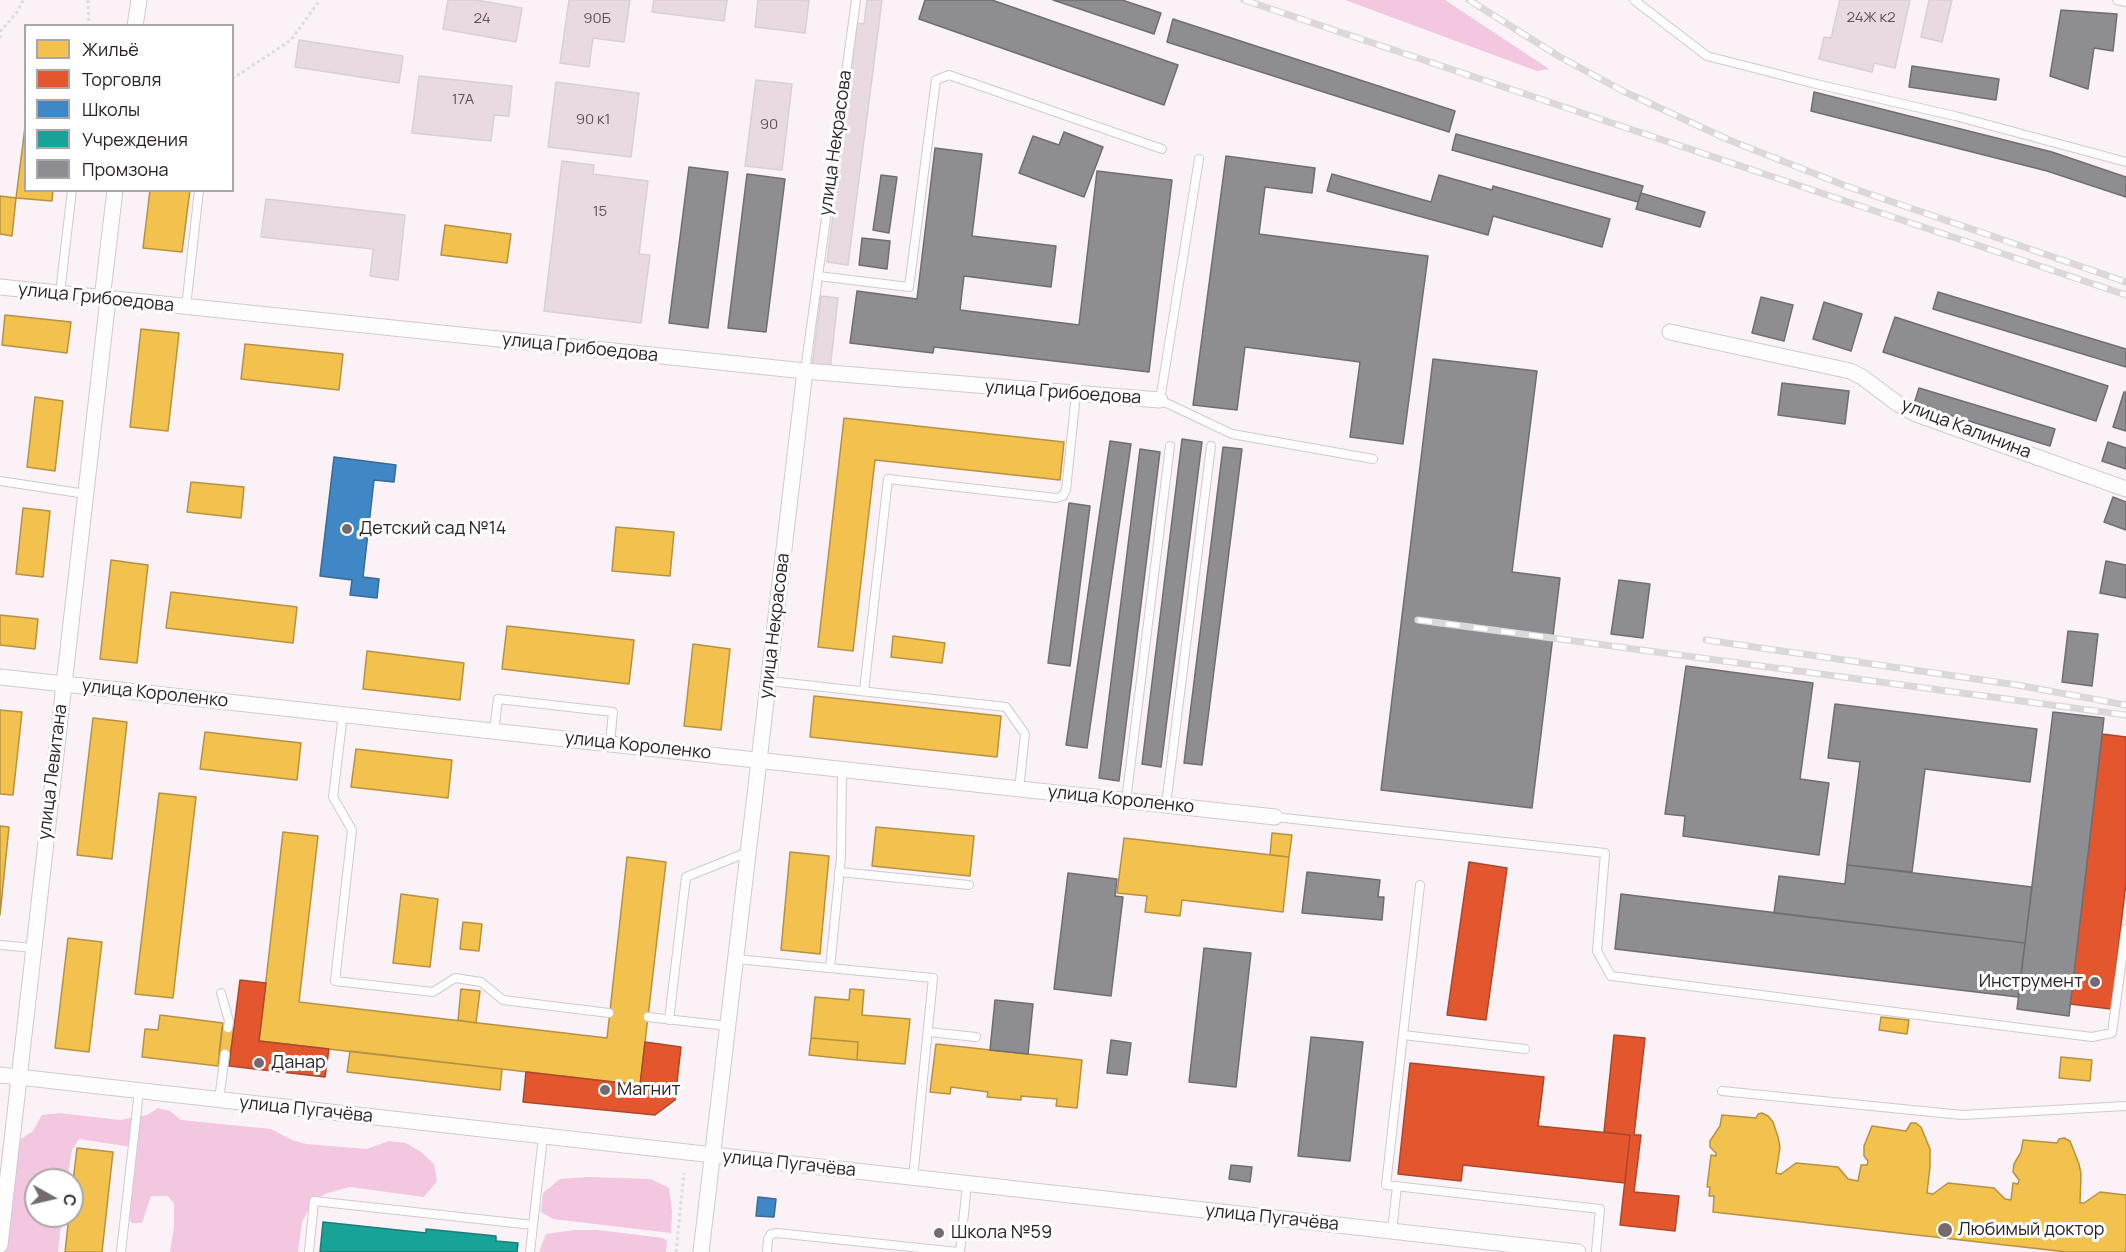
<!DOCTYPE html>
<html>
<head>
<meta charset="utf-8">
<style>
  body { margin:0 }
  #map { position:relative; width:2126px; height:1252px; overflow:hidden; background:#faf2f7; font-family:Manrope,sans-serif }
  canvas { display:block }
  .legend { position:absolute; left:24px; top:24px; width:210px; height:168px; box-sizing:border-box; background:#fff; border:2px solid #aba7a9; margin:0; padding:8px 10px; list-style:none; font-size:18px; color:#2c2227 }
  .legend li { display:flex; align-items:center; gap:12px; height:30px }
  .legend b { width:30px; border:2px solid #aba7a9 }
  .north { position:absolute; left:24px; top:1168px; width:60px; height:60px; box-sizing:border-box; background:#fff; border:2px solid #aba7a9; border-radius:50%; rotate:98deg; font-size:16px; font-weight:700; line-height:24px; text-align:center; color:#2c2227 }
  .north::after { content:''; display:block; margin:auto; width:21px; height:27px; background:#746b70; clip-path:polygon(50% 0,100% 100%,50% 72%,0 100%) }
</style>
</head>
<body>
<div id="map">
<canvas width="2126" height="1252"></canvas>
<ul class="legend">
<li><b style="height:16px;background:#f2c14e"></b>Жильё</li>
<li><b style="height:16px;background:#e4572e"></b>Торговля</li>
<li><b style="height:16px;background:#3f88c5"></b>Школы</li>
<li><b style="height:16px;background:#17a398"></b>Учреждения</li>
<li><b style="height:16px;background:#8d8d92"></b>Промзона</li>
</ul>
<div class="north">С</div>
</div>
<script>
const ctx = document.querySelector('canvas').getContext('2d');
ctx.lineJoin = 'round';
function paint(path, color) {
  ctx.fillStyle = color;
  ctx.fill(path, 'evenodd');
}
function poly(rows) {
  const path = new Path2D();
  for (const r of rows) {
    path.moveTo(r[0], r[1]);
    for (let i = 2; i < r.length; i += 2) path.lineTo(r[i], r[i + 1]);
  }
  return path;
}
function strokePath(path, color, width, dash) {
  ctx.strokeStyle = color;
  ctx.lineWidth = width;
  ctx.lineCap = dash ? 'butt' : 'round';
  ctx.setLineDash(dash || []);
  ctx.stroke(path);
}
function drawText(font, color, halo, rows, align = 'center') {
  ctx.font = font + ' Manrope,sans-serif';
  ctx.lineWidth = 6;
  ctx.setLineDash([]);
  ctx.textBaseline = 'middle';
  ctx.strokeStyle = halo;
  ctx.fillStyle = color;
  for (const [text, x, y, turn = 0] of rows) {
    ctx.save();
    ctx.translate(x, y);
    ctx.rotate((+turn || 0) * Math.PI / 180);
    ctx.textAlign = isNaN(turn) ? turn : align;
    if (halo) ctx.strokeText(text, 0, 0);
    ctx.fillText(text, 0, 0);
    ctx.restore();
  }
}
const forest = poly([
  [1345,0,1445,0,1549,69,1537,71],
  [158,1108,170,1111,181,1120,271,1129,292,1140,306,1144,367,1149,389,1141,406,1143,421,1152,434,1164,437,1181,424,1197,350,1187,327,1193,313,1201,302,1222,298,1252,170,1252,174,1227,174,1204,168,1196,151,1196,142,1223,131,1223,127,1208,138,1148,79,1139,72,1150,67,1180,36,1180,36,1216,62,1216,58,1252,4,1252,11,1212,13,1150,21,1139,33,1131,42,1115,59,1113,120,1120,147,1115],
  [588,1177,651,1179,669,1188,672,1211,671,1233,553,1219,541,1212,543,1193,560,1179],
  [574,1230,598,1230,663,1238,667,1241,666,1252,539,1252,546,1234]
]);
const homes = poly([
  [26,119,26,190,53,190,52,201,16,198,26,119],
  [150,190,190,190,182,252,143,248,150,190],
  [0,196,16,198,12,236,0,234,0,196],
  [445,225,511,234,507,263,441,255,445,225],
  [5,315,71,322,67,353,2,345,5,315],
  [141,329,179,333,168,431,130,427,141,329],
  [245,344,343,354,339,390,241,379,245,344],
  [35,397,63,401,55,471,27,467,35,397],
  [844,418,1064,442,1060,480,875,460,853,651,818,647,844,418],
  [191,482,244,487,241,518,187,512,191,482],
  [23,508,50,511,43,577,16,574,23,508],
  [616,527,674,532,670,576,612,571,616,527],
  [111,560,148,565,137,663,100,659,111,560],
  [171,592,297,607,293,643,166,628,171,592],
  [0,615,38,619,35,649,0,645,0,615],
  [507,626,634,640,629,684,502,669,507,626],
  [893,636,945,643,942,663,891,657,893,636],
  [693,644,730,649,721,730,684,726,693,644],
  [367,651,464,663,460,700,363,689,367,651],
  [814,696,1001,716,997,757,810,737,814,696],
  [0,710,22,712,13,795,0,794,0,710],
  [93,718,127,722,112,859,77,855,93,718],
  [205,732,301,743,297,780,200,769,205,732],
  [356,749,452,760,448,798,351,787,356,749],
  [159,793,196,797,173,998,135,994,159,793],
  [0,826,9,827,0,915,0,826],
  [876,827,974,836,970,876,872,866,876,827],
  [283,832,318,836,299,1002,607,1038,627,857,666,862,640,1085,259,1041,283,832],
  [1272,833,1292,835,1289,857,1270,855,1272,833],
  [1124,838,1289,857,1283,912,1182,900,1180,916,1145,912,1147,896,1117,893,1124,838],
  [790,852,829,856,820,954,781,950,790,852],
  [401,894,438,899,430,967,393,963,401,894],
  [463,922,482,924,479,951,460,949,463,922],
  [68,938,102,942,89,1052,55,1048,68,938],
  [461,989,480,991,476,1023,458,1020,461,989],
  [850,989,864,990,862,1015,910,1019,905,1064,857,1060,858,1042,811,1038,815,997,849,1000,850,989],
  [160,1015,223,1023,218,1066,142,1057,145,1029,158,1030,160,1015],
  [1881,1017,1909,1020,1907,1034,1879,1030,1881,1017],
  [222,1027,234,1029,230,1055,219,1054,222,1027],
  [811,1038,858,1042,857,1060,809,1055,811,1038],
  [936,1044,1082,1060,1077,1108,1056,1106,1057,1099,1021,1096,1021,1100,987,1097,988,1092,951,1087,950,1094,930,1092,936,1044],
  [350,1051,502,1069,500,1090,347,1072,350,1051],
  [2061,1057,2092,1060,2090,1081,2059,1078,2061,1057],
  [1762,1113,1768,1116,1773,1122,1778,1137,1780,1147,1776,1173,1781,1174,1796,1163,1838,1167,1848,1179,1858,1181,1861,1165,1867,1165,1868,1161,1864,1156,1864,1146,1872,1126,1906,1131,1911,1123,1916,1123,1921,1127,1930,1149,1930,1167,1927,1193,1933,1194,1948,1183,1994,1188,2005,1199,2011,1200,2013,1183,2018,1184,2019,1180,2013,1172,2014,1164,2021,1152,2023,1140,2057,1143,2059,1139,2064,1138,2070,1141,2079,1164,2081,1174,2080,1203,2084,1203,2100,1192,2126,1195,2126,1252,2067,1252,1713,1212,1714,1196,1709,1196,1710,1187,1707,1187,1711,1155,1716,1156,1716,1153,1710,1147,1710,1141,1720,1126,1722,1115,1756,1118,1758,1114,1762,1113],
  [77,1148,113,1152,102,1252,65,1252,69,1216,72,1216,72,1190,77,1148]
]);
const shops = poly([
  [2102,734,2126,737,2126,883,2111,1009,2070,1004,2102,734],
  [1469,862,1507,868,1486,1020,1447,1015,1469,862],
  [240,980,266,983,259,1041,329,1049,325,1077,229,1066,240,980],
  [1614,1035,1645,1038,1634,1135,1641,1135,1634,1192,1679,1196,1675,1231,1620,1225,1630,1135,1604,1132,1614,1035],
  [645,1042,681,1047,675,1100,655,1115,523,1102,526,1072,640,1085,645,1042],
  [1410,1063,1544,1077,1538,1126,1630,1135,1625,1183,1463,1165,1461,1181,1398,1174,1410,1063]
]);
const schools = poly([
  [334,457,396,465,394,482,374,480,363,577,379,579,377,598,350,595,352,580,320,576,334,457],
  [758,1197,776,1199,774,1217,756,1216,758,1197]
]);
const public = poly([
  [323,1222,426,1233,426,1229,496,1236,496,1241,518,1243,517,1252,320,1252,323,1222]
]);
const industry = poly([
  [925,0,992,0,1178,65,1164,105,919,19,925,0],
  [1053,0,1122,0,1161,13,1154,34,1053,0],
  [2061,10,2117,14,2113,51,2094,48,2088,89,2050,76,2061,10],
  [1173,19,1455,111,1449,132,1167,42,1173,19],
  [1912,66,1999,79,1996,100,1909,87,1912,66],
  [1814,92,2052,152,2126,177,2126,197,2047,171,1811,111,1814,92],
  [1064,132,1103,147,1084,197,1019,173,1033,136,1059,145,1064,132],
  [1456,134,1643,186,1638,202,1452,150,1456,134],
  [935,148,982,154,972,236,1056,246,1051,287,964,276,960,310,1079,325,1097,171,1172,180,1149,372,934,347,933,353,850,343,857,291,917,299,935,148],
  [1226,156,1315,168,1312,193,1265,187,1259,234,1428,256,1403,444,1350,437,1360,362,1245,347,1237,410,1193,405,1226,156],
  [689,167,728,172,708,328,669,323,689,167],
  [747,174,785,179,766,332,728,328,747,174],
  [1332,174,1431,202,1439,175,1492,190,1493,186,1610,219,1602,247,1493,216,1488,235,1327,191,1332,174],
  [881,175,897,177,889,233,873,230,881,175],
  [1641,193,1705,212,1700,227,1636,209,1641,193],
  [862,238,890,241,887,269,859,265,862,238],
  [1938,292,2126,349,2126,367,1933,309,1938,292],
  [1761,297,1793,305,1784,341,1752,333,1761,297],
  [1824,302,1862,314,1851,351,1813,339,1824,302],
  [1895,317,2108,386,2096,421,1883,352,1895,317],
  [1433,359,1537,371,1512,572,1560,578,1532,808,1381,790,1433,359],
  [1782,383,1849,391,1845,424,1778,415,1782,383],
  [1919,388,2055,429,2050,446,1914,404,1919,388],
  [2124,392,2126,392,2126,431,2113,427,2124,392],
  [1182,439,1202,442,1161,767,1142,764,1182,439],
  [1110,441,1131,444,1087,748,1066,745,1110,441],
  [2108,442,2126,448,2126,469,2102,461,2108,442],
  [1223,447,1242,449,1202,765,1184,763,1223,447],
  [1140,449,1160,452,1119,781,1099,778,1140,449],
  [2113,497,2126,502,2126,530,2104,522,2113,497],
  [1069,503,1090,506,1070,666,1048,663,1069,503],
  [2106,561,2126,565,2126,598,2100,593,2106,561],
  [1619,580,1650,584,1643,638,1611,634,1619,580],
  [2068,631,2098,634,2092,686,2062,682,2068,631],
  [1686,666,1813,683,1800,779,1829,783,1819,855,1683,836,1685,816,1665,814,1686,666],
  [1835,704,2037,729,2030,782,1925,769,1912,872,1847,865,1860,762,1828,758,1835,704],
  [2053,712,2104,718,2069,1016,2017,1009,2053,712],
  [1847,865,2032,887,2025,943,1774,913,1779,876,1845,884,1847,865],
  [1307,872,1380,880,1378,897,1384,897,1382,920,1302,913,1307,872],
  [1068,873,1117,879,1115,896,1123,897,1111,996,1054,989,1068,873],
  [1621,894,2025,943,2018,997,1615,949,1621,894],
  [1204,948,1251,953,1236,1087,1189,1082,1204,948],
  [995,1000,1033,1004,1028,1054,990,1050,995,1000],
  [1311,1037,1363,1042,1350,1161,1298,1156,1311,1037],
  [1111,1040,1131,1043,1127,1075,1107,1073,1111,1040],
  [1231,1165,1252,1167,1250,1182,1229,1179,1231,1165]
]);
const building = poly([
  [448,0,476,0,522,8,516,42,443,29,448,0],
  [569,0,630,0,624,42,593,38,589,67,560,63,569,0],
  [654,0,727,0,724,21,652,12,654,0],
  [758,0,809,0,805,33,755,27,758,0],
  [867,0,882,0,848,265,827,262,857,23,864,24,867,0],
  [1840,0,1910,0,1895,68,1874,63,1872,72,1819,59,1824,37,1831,38,1840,0],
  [1929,0,1952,0,1942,42,1921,37,1929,0],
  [299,40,403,56,399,83,295,67,299,40],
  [419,76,512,86,509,116,494,115,491,141,412,133,419,76],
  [756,80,792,84,782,170,745,166,756,80],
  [556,82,639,93,631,157,548,147,556,82],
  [562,161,594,165,593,174,648,181,639,254,650,255,641,323,544,311,562,161],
  [266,199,405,215,398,280,370,276,373,249,261,237,266,199],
  [821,296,838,298,830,369,812,367,821,296]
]);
const path = poly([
  [88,0,89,26],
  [0,38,1,31,17,12,23,0],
  [232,79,291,40,320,0],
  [676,1252,684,1173]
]);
const lane = poly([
  [1634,0,1707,56,1812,83,1955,116,2126,162],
  [2117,0,2126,2],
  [1199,159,1160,400,1232,434,1373,459],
  [818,276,909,287,936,80,949,75,1162,149],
  [60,293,72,190],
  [186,307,199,190],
  [805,371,856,0],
  [0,481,86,494],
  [769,681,1006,707,1025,734,1019,789],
  [864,691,888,479,1056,498,1063,496,1066,490,1076,394],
  [343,714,333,797,352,830,335,981,433,992,455,978,481,982,503,1000,609,1013],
  [494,731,498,699,613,712,610,743],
  [1126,801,1170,446],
  [1166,805,1211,446],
  [1275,817,1605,853,1597,951,1611,976,2092,1037,2112,1033,2126,929],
  [839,872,969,885],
  [1420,885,1386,1185,1600,1209,1596,1252],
  [0,945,33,948],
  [736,959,933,978,913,1178],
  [830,968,841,857,842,769],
  [221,993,229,1021,228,1028],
  [648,1017,728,1026],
  [669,1020,686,877,748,852],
  [928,1032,976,1037],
  [1403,1035,1525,1049],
  [1722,1091,1962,1115,2126,1106],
  [219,1100,225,1054],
  [1392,1231,1397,1186],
  [121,1252,139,1091],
  [309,1252,314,1201,533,1225],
  [530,1252,543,1137],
  [767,1252,768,1239,771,1234,777,1233,958,1252],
  [960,1252,967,1184]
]);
const street = poly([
  [135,26,139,0],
  [0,287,805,371,1160,400],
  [102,299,115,190],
  [1670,332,1850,371,1862,377,1898,404,1916,414,2126,489],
  [0,677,1275,817],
  [0,1075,1578,1252],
  [0,1245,108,299],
  [701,1252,805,371]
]);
const rail = poly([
  [1244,0,2126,295],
  [1469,0,1560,57,1623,91,1729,140,1846,186,2126,282],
  [1418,620,2126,715],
  [1706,640,2017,685,2126,705]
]);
const markers = [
  [347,529,6,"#746b70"],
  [2095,982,6,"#746b70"],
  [259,1063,6,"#746b70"],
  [605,1090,6,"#746b70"],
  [1945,1230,8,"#746b70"],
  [939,1233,6,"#746b70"]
];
const numberNames = [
  ["24Ж к2",1871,18],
  ["24",482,19],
  ["90Б",597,19],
  ["17А",463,100],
  ["90 к1",593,120],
  ["90",769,125],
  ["15",600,212]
];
const streetNames = [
  ["улица Некрасова",836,143,-82],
  ["улица Грибоедова",96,298,6],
  ["улица Грибоедова",580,348,6],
  ["улица Грибоедова",1063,393,4],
  ["улица Калинина",1966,429,21],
  ["улица Некрасова",775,626,-83],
  ["улица Короленко",155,694,6],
  ["улица Короленко",638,746,6],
  ["улица Левитана",53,772,-83],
  ["улица Короленко",1121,800,6],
  ["улица Пугачёва",306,1110,6],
  ["улица Пугачёва",789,1164,6],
  ["улица Пугачёва",1272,1218,6]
];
const poiNames = [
  ["Детский сад №14",359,529],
  ["Инструмент",2083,982,"right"],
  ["Данар",271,1063],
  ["Магнит",617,1090],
  ["Любимый доктор",1958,1230],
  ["Школа №59",951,1233]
];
paint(forest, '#f2c7df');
paint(homes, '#f2c14e');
strokePath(homes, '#b79142', 1.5);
paint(shops, '#e4572e');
strokePath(shops, '#ad472c', 1.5);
paint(schools, '#3f88c5');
strokePath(schools, '#396996', 1.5);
paint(public, '#17a398');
strokePath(public, '#1d7c76', 1.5);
paint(industry, '#8d8d92');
strokePath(industry, '#706d72', 1.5);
paint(building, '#e9dae2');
strokePath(building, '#d8d0d5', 1.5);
strokePath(lane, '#d1c9ce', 10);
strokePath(street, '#d1c9ce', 17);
strokePath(path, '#dedbdd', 3, [3, 3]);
strokePath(lane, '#fefdfe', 8);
strokePath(street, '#fefdfe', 15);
strokePath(rail, '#dbd8da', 7);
strokePath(rail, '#fff', 4.5, [14]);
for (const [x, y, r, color] of markers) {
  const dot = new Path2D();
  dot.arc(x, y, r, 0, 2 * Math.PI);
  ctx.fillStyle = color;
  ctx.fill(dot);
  strokePath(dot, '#fff', 2);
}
drawText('15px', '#5d5258', null, numberNames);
drawText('18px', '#2c2227', '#fff', streetNames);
drawText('18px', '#2c2227', '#fff', poiNames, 'left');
</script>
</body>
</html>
